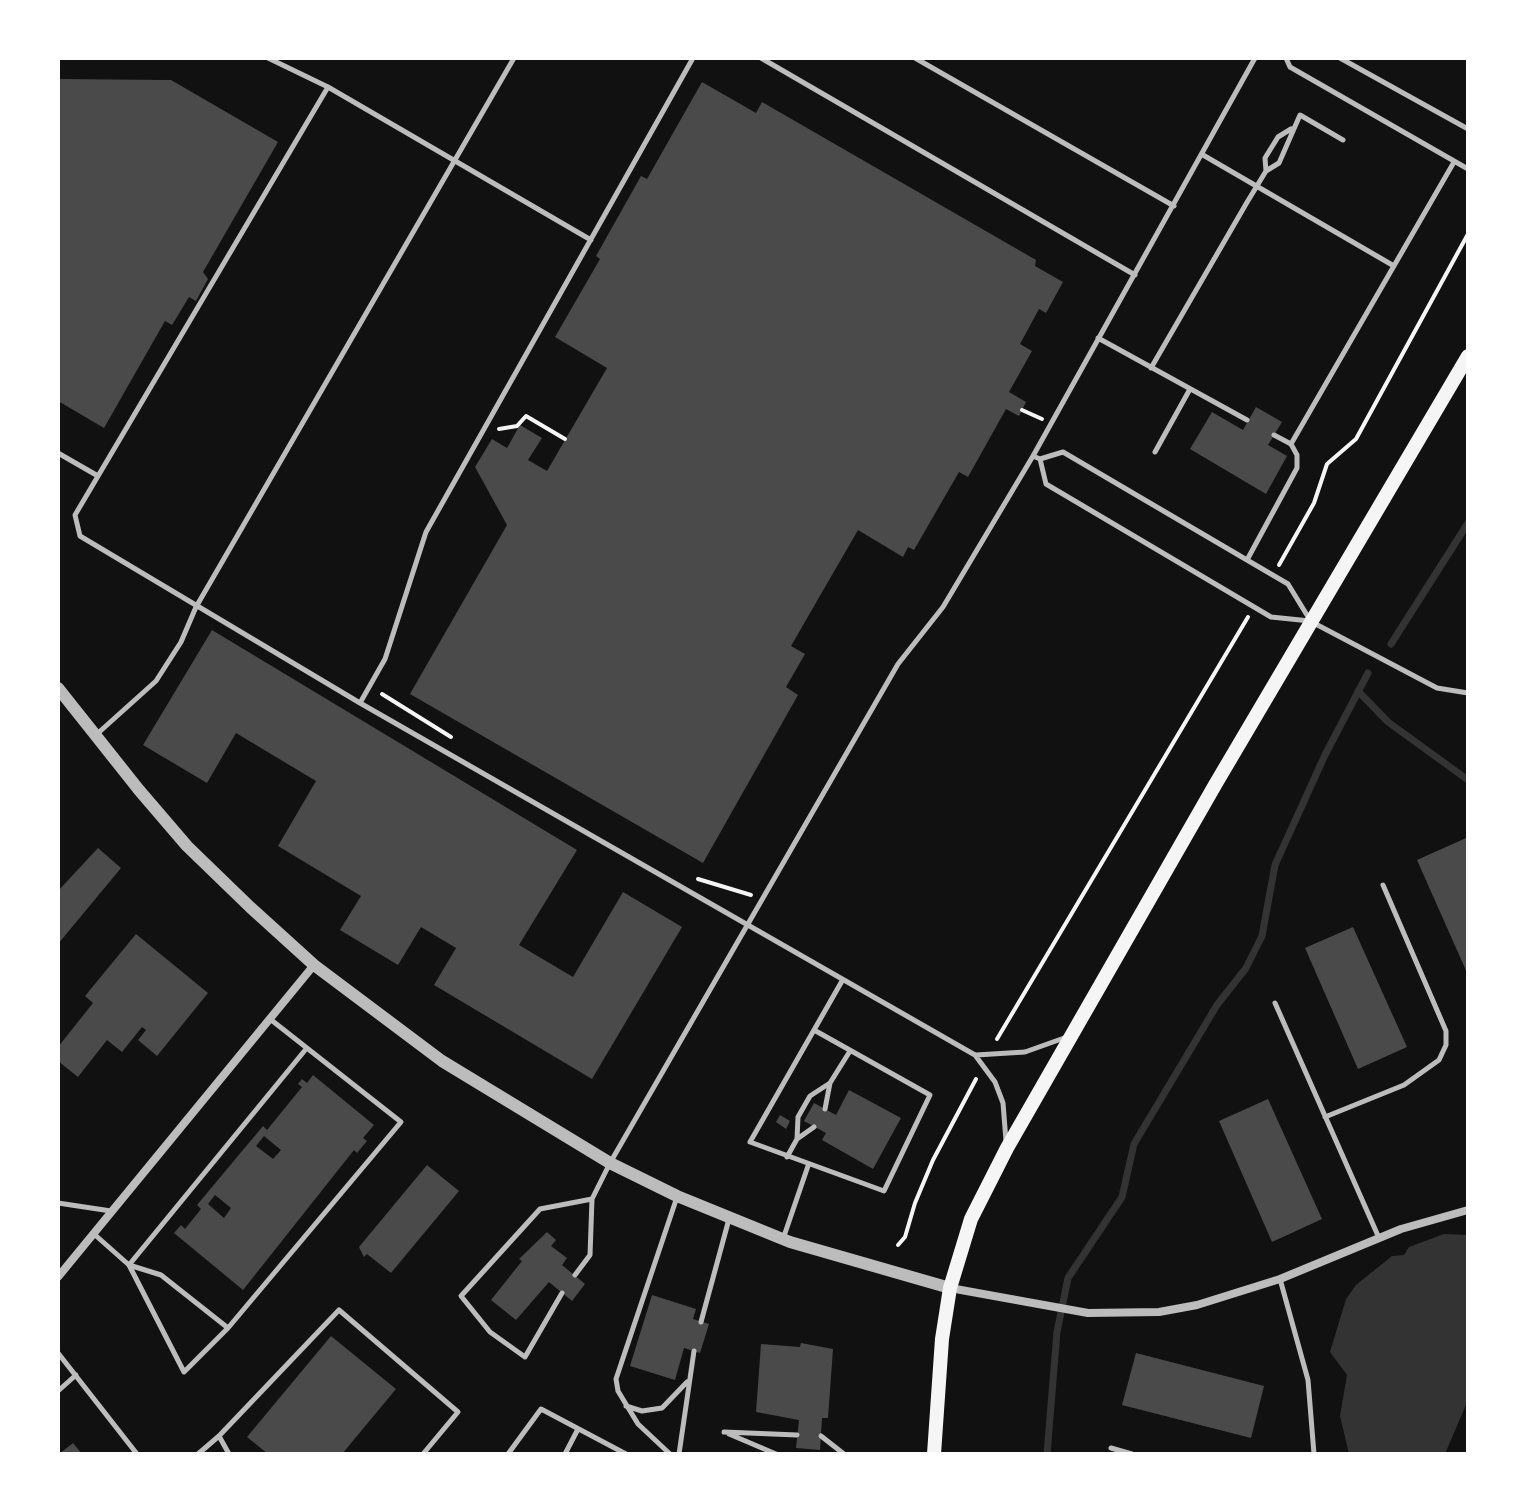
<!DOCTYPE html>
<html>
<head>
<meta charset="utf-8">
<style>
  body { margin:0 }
  #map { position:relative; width:1526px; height:1512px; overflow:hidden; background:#111; font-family:Roboto,sans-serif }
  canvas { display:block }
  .frame { position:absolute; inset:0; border:60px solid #fff; pointer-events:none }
</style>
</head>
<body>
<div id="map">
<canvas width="1526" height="1512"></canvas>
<div class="frame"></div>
</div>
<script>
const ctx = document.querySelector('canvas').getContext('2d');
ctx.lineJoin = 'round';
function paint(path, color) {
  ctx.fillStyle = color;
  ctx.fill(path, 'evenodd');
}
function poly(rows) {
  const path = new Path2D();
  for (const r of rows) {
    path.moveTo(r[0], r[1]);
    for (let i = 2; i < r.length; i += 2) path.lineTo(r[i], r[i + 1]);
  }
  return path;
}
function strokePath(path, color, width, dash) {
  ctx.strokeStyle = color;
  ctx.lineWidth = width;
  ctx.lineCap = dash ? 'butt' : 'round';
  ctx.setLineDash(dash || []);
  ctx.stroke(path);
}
const water = poly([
  [1444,1234,1468,1235,1468,1400,1445,1454,1349,1454,1340,1416,1347,1375,1330,1352,1346,1299,1356,1285,1392,1256,1404,1255,1409,1247]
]);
const stream = poly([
  [1391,644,1468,523],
  [1358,691,1388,722,1468,780],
  [1047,1454,1057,1332,1068,1278,1122,1197,1134,1144,1217,1005,1246,968,1262,936,1275,865,1325,755,1368,673]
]);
const building = poly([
  [58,79,171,80,278,142,203,272,208,279,196,301,189,297,172,325,165,321,104,428,58,401],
  [702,82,756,113,762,102,1036,260,1035,266,1063,282,1046,313,1039,309,1020,344,1032,351,1009,392,1026,402,1019,416,1006,409,968,477,959,472,914,550,908,547,903,557,858,530,791,646,805,654,786,687,798,695,703,863,410,694,507,525,475,467,492,439,507,448,520,425,542,438,528,460,547,471,607,368,555,337,600,259,596,256,641,176,647,179],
  [1256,407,1282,422,1268,445,1287,456,1266,494,1190,449,1212,412,1243,430],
  [212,630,577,850,519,945,573,977,623,892,682,927,592,1079,434,985,456,948,421,927,398,965,340,930,361,896,278,846,316,781,236,733,207,783,143,745],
  [1466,838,1468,843,1468,975,1417,860],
  [98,848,121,868,58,944,58,891],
  [1353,927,1407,1047,1358,1069,1305,948],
  [136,934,208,993,157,1056,138,1040,146,1030,142,1027,122,1052,107,1040,78,1077,58,1061,58,1047,93,1003,85,996],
  [313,1075,374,1125,363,1138,367,1141,357,1153,354,1150,243,1290,174,1233,181,1225,185,1229,201,1209,197,1205,263,1126,267,1130,302,1087,298,1084,302,1079,307,1083],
  [264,1136,281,1150,273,1159,256,1146],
  [215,1195,231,1208,224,1218,208,1204],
  [849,1090,901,1118,873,1169,822,1140,826,1133,804,1121,814,1103,836,1115],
  [1268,1099,1322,1219,1272,1242,1219,1121],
  [780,1115,790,1121,786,1129,776,1122],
  [427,1165,459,1191,391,1273,367,1254,364,1257,359,1247],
  [547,1232,556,1240,551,1246,567,1258,562,1265,585,1284,572,1301,549,1282,516,1320,491,1300,522,1261,519,1259],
  [652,1295,696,1309,693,1319,709,1324,700,1353,684,1348,675,1380,630,1366],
  [331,1336,396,1389,342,1454,268,1454,247,1437],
  [801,1343,833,1349,828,1418,822,1418,820,1450,796,1448,799,1420,756,1412,761,1344,800,1347],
  [1136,1353,1264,1386,1251,1438,1122,1405],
  [73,1443,82,1454,59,1454]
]);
const path = poly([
  [1022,410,1042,419],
  [499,429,517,426,526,416,565,439],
  [1279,565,1314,503,1327,464,1356,439,1468,234],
  [382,694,451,737],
  [698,879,751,895],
  [997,1039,1248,617],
  [898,1245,905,1237,915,1203,933,1160,976,1079]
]);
const service = poly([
  [268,58,328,87,591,240],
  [761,58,1135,275],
  [915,58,1174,206],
  [1286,58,1290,67,1468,169],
  [1340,58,1468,129],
  [328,87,75,515,80,536,360,703,975,1055,995,1082,1003,1103,1006,1141],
  [1203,155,1394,266],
  [1266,171,1265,158,1278,137,1291,129],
  [1098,338,1247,420],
  [1151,368,1246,204,1266,171,1279,163,1300,115,1343,140],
  [1274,435,1291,444],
  [1155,452,1190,389],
  [58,453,98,476],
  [1033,456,1255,58],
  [1040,459,1046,484,1271,617,1310,621,1437,688,1468,693],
  [1247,560,1297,468,1297,455,1291,444,1454,162],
  [360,703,385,659,426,532,693,58],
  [97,734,156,681,181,642,196,607,514,58],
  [1275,1003,1379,1238],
  [814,1030,930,1095,884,1191,750,1142,842,981],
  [976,1055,1025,1052,1067,1037],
  [825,1109,830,1083,850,1051],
  [1325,1117,1404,1085,1439,1060,1446,1045,1446,1031,1383,885],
  [797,1139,798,1117,810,1096,830,1083],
  [787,1157,797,1139,814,1127],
  [58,1203,111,1211],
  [94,1234,129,1265,184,1372,228,1328,401,1122,270,1019],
  [783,1239,808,1166],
  [575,1275,590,1255,592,1199,610,1163,898,664,943,607,1033,456,1040,459,1063,452,1247,560,1288,584,1310,620],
  [1280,1279,1308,1380,1314,1454],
  [562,1293,525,1357,490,1332,461,1296,540,1209,592,1199],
  [701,1322,729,1219],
  [228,1328,161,1275,129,1265,306,1049],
  [58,1353,137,1454],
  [58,1391,76,1375],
  [626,1406,642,1411,662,1408,687,1382],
  [724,1432,797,1435],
  [729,1434,776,1454],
  [219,1436,229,1454],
  [821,1436,844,1454],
  [1111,1448,1132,1454],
  [198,1454,219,1436,339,1310,458,1412,423,1454],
  [508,1454,541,1409,626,1454],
  [565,1454,578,1429],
  [670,1454,638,1424,618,1391,616,1379,677,1197],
  [679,1454,694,1351]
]);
const minor = poly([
  [58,1277,314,965],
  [950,1288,1088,1313,1159,1312,1197,1305,1280,1279,1401,1229,1468,1210]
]);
const tertiary = poly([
  [58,688,139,790,187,846,250,907,314,965,442,1061,610,1163,677,1196,790,1242,950,1288]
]);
const secondary = poly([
  [934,1454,942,1339,950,1288,971,1219,1007,1148,1215,785,1468,356]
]);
paint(water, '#333');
strokePath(stream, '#333', 7);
paint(building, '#4a4a4a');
strokePath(path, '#f5f5f5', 4);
strokePath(service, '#bcbcbc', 5);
strokePath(minor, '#bcbcbc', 8);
strokePath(tertiary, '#bcbcbc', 12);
strokePath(secondary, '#f5f5f5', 14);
</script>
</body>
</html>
